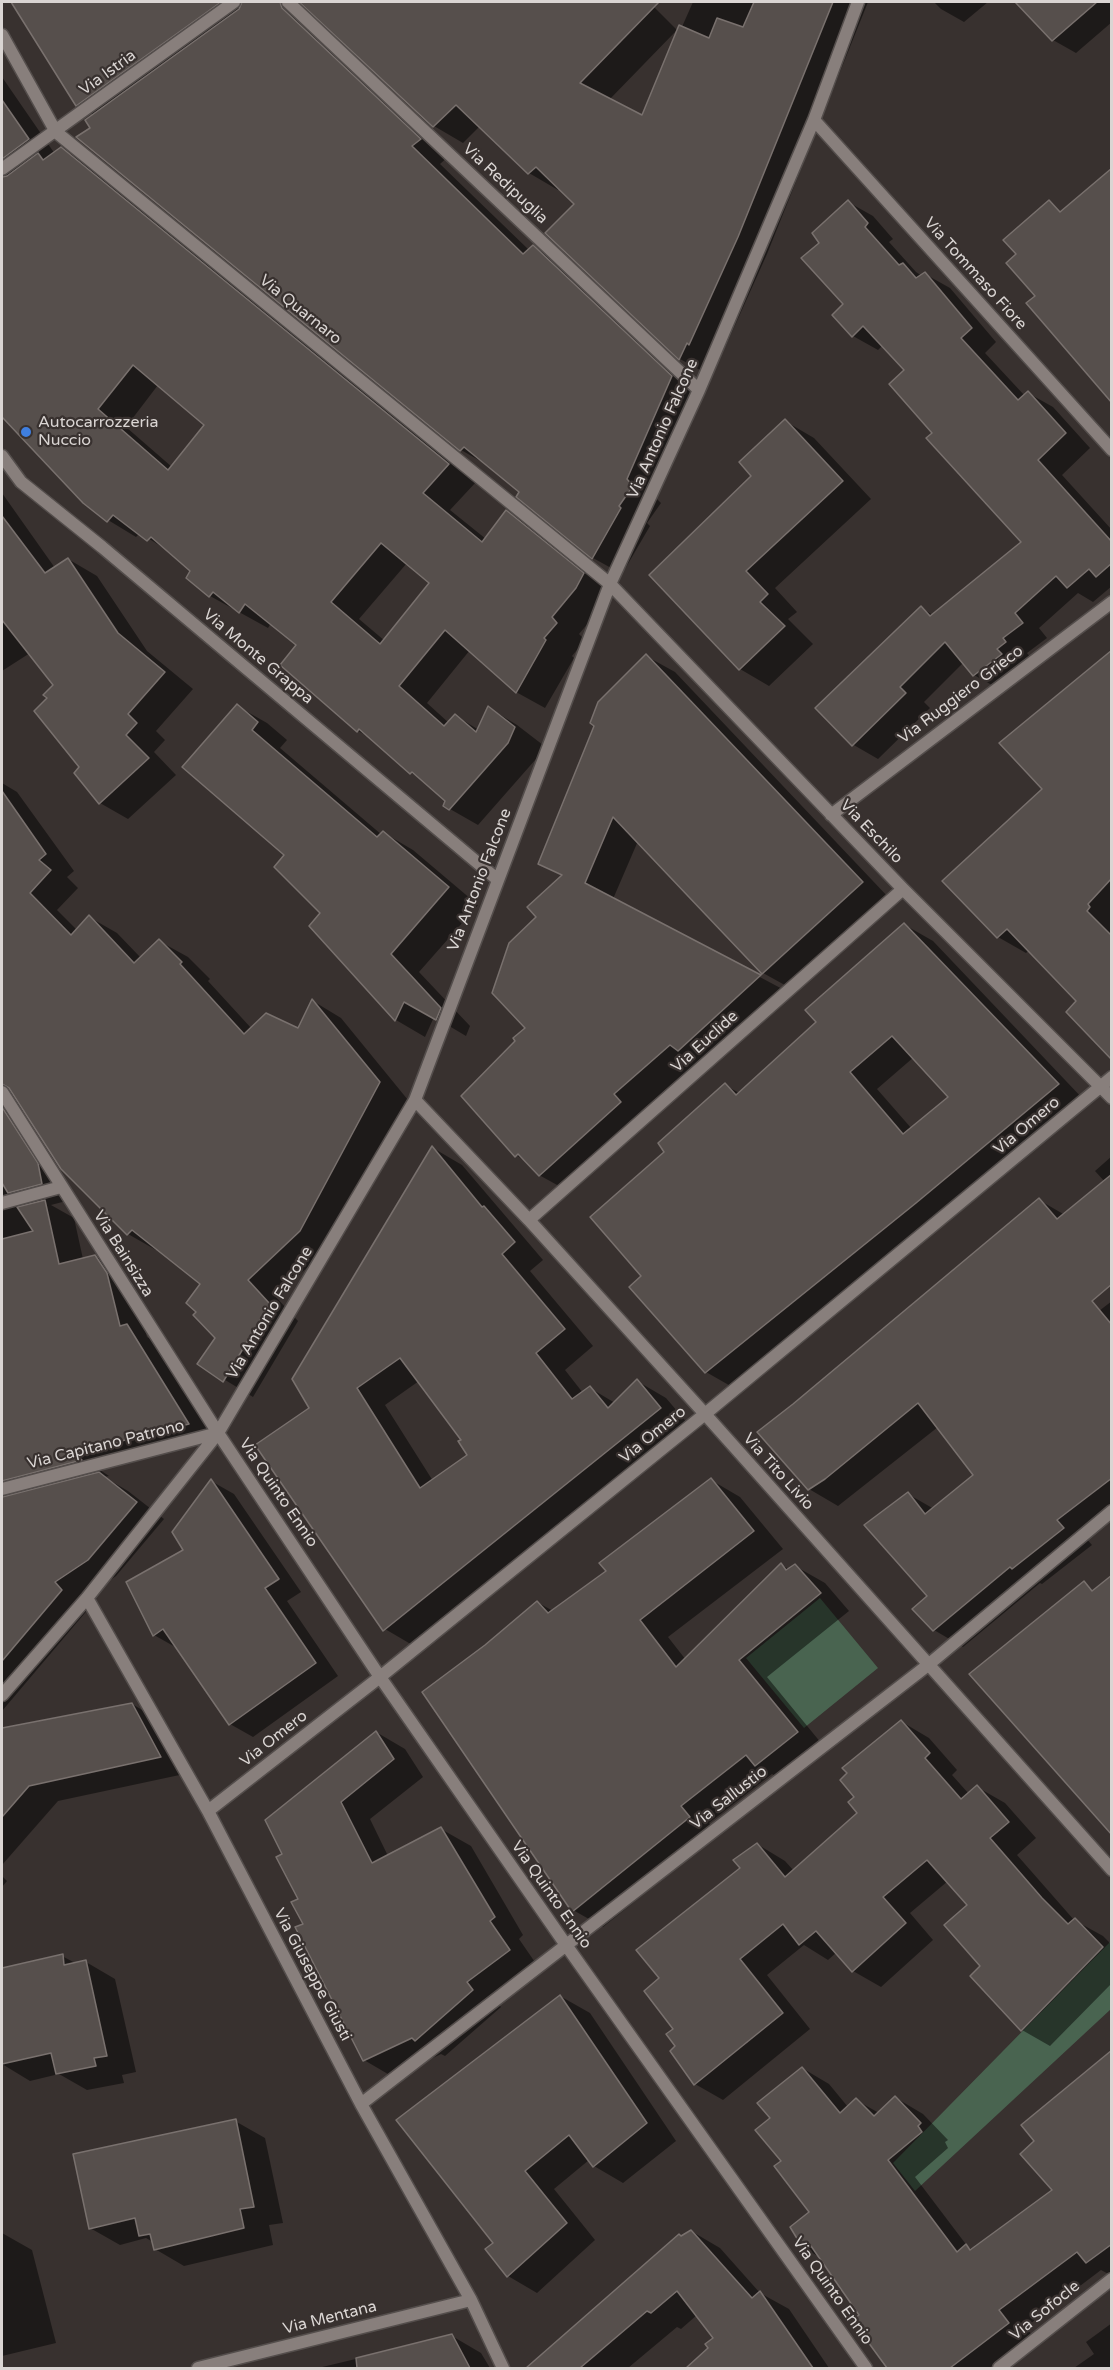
<!DOCTYPE html>
<html>
<head>
<meta charset="utf-8">
<style>
  body { margin:0 }
  #map { position:relative; width:1113px; height:2370px; overflow:hidden; background:#38312f; font-family:"Varela Round",sans-serif }
  canvas { display:block }
  .frame { position:absolute; inset:0; border:3px solid #dad5d3; pointer-events:none }
</style>
</head>
<body>
<div id="map">
<canvas width="1113" height="2370"></canvas>
<div class="frame"></div>
</div>
<script>
const ctx = document.querySelector('canvas').getContext('2d');
ctx.lineJoin = 'round';
function paint(path, color) {
  ctx.fillStyle = color;
  ctx.fill(path, 'evenodd');
}
function poly(rows) {
  const path = new Path2D();
  for (const r of rows) {
    path.moveTo(r[0], r[1]);
    for (let i = 2; i < r.length; i += 2) path.lineTo(r[i], r[i + 1]);
  }
  return path;
}
function strokePath(path, color, width, dash) {
  ctx.strokeStyle = color;
  ctx.lineWidth = width;
  ctx.lineCap = dash ? 'butt' : 'round';
  ctx.setLineDash(dash || []);
  ctx.stroke(path);
}
function drawText(font, color, halo, rows, align = 'center') {
  ctx.font = font + ' "Varela Round",sans-serif';
  ctx.lineWidth = 4.5;
  ctx.setLineDash([]);
  ctx.textBaseline = 'middle';
  ctx.strokeStyle = halo;
  ctx.fillStyle = color;
  for (const [text, x, y, turn = 0] of rows) {
    ctx.save();
    ctx.translate(x, y);
    ctx.rotate((+turn || 0) * Math.PI / 180);
    ctx.textAlign = isNaN(turn) ? turn : align;
    if (halo) ctx.strokeText(text, 0, 0);
    ctx.fillText(text, 0, 0);
    ctx.restore();
  }
}
const green = poly([
  [820,1598,878,1668,804,1728,746,1658],
  [1111,1941,1111,2009,915,2191,893,2163]
]);
const shadow = poly([
  [12,2,649,2,677,30,609,100,642,117,693,2,868,2,767,254,719,361,716,359,709,375,680,359,547,233,576,204,560,188,558,190,529,173,480,126,463,143,434,126,313,12,309,16,449,156,440,164,529,250,533,247,562,263,701,394,655,497,661,503,647,523,650,526,622,574,593,558,518,496,521,492,491,467,461,450,78,137,92,128,94,115,77,105],
  [934,2,988,2,964,22,941,9],
  [1017,2,1112,2,1112,22,1076,53,1053,40],
  [2,77,55,154,62,149,90,165,477,481,450,510,486,539,506,512,535,528,612,591,604,604,579,634,585,640,572,656,574,658,545,708,516,692,470,650,427,703,449,723,456,716,479,730,489,708,517,725,543,745,536,759,478,825,450,809,447,800,426,781,411,773,371,738,358,731,282,664,298,645,271,623,268,628,210,596,193,571,173,554,140,533,136,537,108,520,84,502,2,415],
  [158,385,206,425,172,467,126,427],
  [407,563,431,583,385,641,359,619],
  [848,202,873,216,893,239,889,242,916,272,922,276,925,274,950,288,996,342,985,353,1025,396,1028,393,1053,407,1090,448,1062,475,1112,530,1112,586,1093,602,1078,593,1039,628,1047,638,1027,653,1030,657,999,689,974,675,964,662,924,702,930,708,878,759,852,744,921,608,933,615,1023,542,934,433,906,370,883,345,878,350,853,336,845,305,821,243],
  [785,421,814,438,871,499,775,588,797,612,788,619,813,644,769,686,740,669,651,575,753,476],
  [2,493,55,568,68,559,97,576,147,651,193,689,156,731,165,740,154,752,176,775,128,819,100,803,49,698,55,685,30,653,2,671],
  [1112,652,1112,1054,1079,1001,1029,950,1026,953,998,937,1045,789],
  [646,656,675,672,890,899,792,989,763,973,638,841,613,899,788,992,707,1066,699,1061,641,1111,649,1119,568,1191,539,1175,528,1163,516,1155,517,1041,527,1028,539,917,563,876,540,863],
  [237,706,267,723,287,740,280,748,382,835,384,833,413,850,478,905,419,972,470,1026,466,1036,434,1017,425,1037,396,1020,311,926,322,913,287,855],
  [2,783,17,792,74,871,67,877,78,888,57,910,77,930,89,917,117,933,141,958,159,941,188,957,210,979,208,981,252,1029,299,1030,313,1001,341,1018,408,1100,329,1247,276,1297,298,1321,253,1397,199,1364,217,1338,202,1283,158,1249,156,1250,128,1234,23,1107,23,1114,66,1181,70,1200,51,1205,74,1218,83,1259,95,1256,124,1273,135,1291,147,1337,156,1342,216,1441,100,1470,109,1476,104,1477,128,1491,164,1519,116,1576,83,1599,90,1607,2,1711],
  [905,925,933,941,1085,1101,734,1388,706,1372,643,1276,725,1085,739,1093,818,1022],
  [914,1057,951,1097,912,1129,877,1089],
  [433,1148,462,1165,543,1260,530,1271,593,1346,565,1370,583,1393,590,1388,615,1403,637,1381,666,1398,689,1425,414,1646,385,1629,311,1409],
  [419,1381,463,1440,469,1456,433,1481,385,1405],
  [1112,1156,1112,1273,1065,1311,1078,1327,1112,1301,1112,1516,1085,1537,1092,1545,1042,1584,1040,1583,963,1647,934,1630,908,1494,934,1509,975,1475,938,1427,838,1506,809,1489,794,1405,1039,1200,1065,1215,1105,1182,1095,1171],
  [711,1480,740,1497,783,1549,668,1637,686,1660,781,1565,789,1569,795,1566,825,1583,849,1611,767,1677,826,1749,786,1782,772,1774,709,1823,719,1834,603,1927,573,1910,486,1646,537,1602,553,1611,608,1571],
  [211,1481,234,1494,301,1592,287,1601,338,1676,253,1737,230,1724,177,1648,154,1635],
  [132,1704,161,1721,189,1773,58,1801,2,1865,2,1730],
  [902,1722,929,1738,957,1770,952,1775,969,1794,977,1787,1005,1803,1036,1838,1017,1855,1074,1920,1103,1936,1112,1945,1112,1983,1050,2046,1022,2030,972,1976,982,1967,969,1905,948,1881,910,1913,933,1940,881,1987,853,1971,837,1952,828,1960,804,1945,767,1975,810,2029,723,2100,695,2084,677,2047,675,2029,662,1978,757,1844,785,1861,794,1871,859,1814,856,1797],
  [376,1732,405,1749,423,1777,370,1819,388,1856,441,1829,471,1846,523,1935,519,1939,539,1968,495,2000,501,2007,445,2056,441,2054,393,2077,364,2060,305,1924,300,1899,284,1854],
  [2,1876,7,1881,2,1887],
  [62,1956,77,1964,86,1962,115,1979,136,2072,122,2075,124,2083,87,2090,59,2074,30,2081,2,2064,2,1969],
  [560,1996,590,2013,676,2141,623,2183,594,2166,589,2160,554,2189,595,2240,537,2293,508,2276,487,2250,495,2243],
  [1112,2052,1112,2276,1101,2270,1026,2327,1035,2339,998,2368,888,2368,854,2320,861,2316,821,2258,806,2249,811,2212,783,2161,772,2118,802,2068,829,2084,848,2107,856,2100,879,2113,896,2098,923,2114,948,2140,945,2142,948,2148,915,2177,968,2247,973,2250,1054,2190,1036,2142],
  [235,2121,265,2138,283,2223,269,2225,273,2245,184,2266,155,2249,153,2242,146,2238,120,2245,90,2228],
  [691,2231,720,2248,760,2293,789,2309,829,2368,688,2368,710,2348,715,2338,697,2315,681,2329,677,2327,628,2368,528,2368,679,2236,682,2237],
  [2,2233,32,2250,56,2343,2,2356],
  [1112,2323,1112,2368,1074,2368,1094,2354,1086,2342],
  [452,2336,481,2353,490,2368,318,2368]
]);
const building = poly([
  [11,2,221,2,76,106,11,2],
  [242,2,280,2,282,8,421,139,412,146,523,254,533,245,672,376,627,479,633,486,619,506,621,508,592,559,516,497,519,492,464,447,460,451,76,137,90,128,85,120,239,9,242,2],
  [299,2,659,2,580,83,642,115,679,25,709,38,717,18,743,27,754,2,833,2,738,237,689,345,687,343,679,360,545,233,574,204,536,167,528,174,456,105,433,127,299,2],
  [1015,2,1097,2,1052,41,1015,2],
  [2,100,29,139,2,159,2,100],
  [61,147,449,464,423,493,482,542,506,510,584,573,576,588,552,617,557,623,544,638,546,640,516,693,445,630,399,686,444,726,455,714,476,732,488,706,515,727,508,743,449,810,443,806,445,801,412,772,410,774,359,729,357,732,280,665,296,645,245,604,239,613,213,592,209,597,186,578,190,571,151,537,147,541,113,515,107,522,83,503,2,417,2,177,7,176,38,153,43,160,61,147],
  [133,365,204,425,168,470,98,409,133,365],
  [381,543,429,583,380,644,331,602,381,543],
  [1112,168,1112,403,1026,303,1035,296,1006,263,1016,254,1003,240,1049,200,1060,212,1112,168],
  [848,200,868,223,865,227,899,265,903,263,916,278,925,272,972,328,961,338,1018,400,1028,391,1066,433,1038,460,1112,542,1112,563,1096,577,1089,569,1067,588,1056,576,1015,613,1023,623,1003,638,1006,642,997,649,1002,654,973,676,945,642,900,687,906,693,852,746,815,708,921,606,930,616,1021,542,926,438,932,433,889,384,904,370,863,326,852,337,832,315,843,304,801,258,819,243,812,233,848,200],
  [785,419,843,481,746,571,768,594,760,602,785,626,739,670,649,575,751,476,739,462,785,419],
  [2,516,45,573,68,558,118,633,165,672,128,714,137,723,126,735,149,758,99,804,74,773,79,767,34,711,47,698,43,695,53,685,2,620,2,516],
  [1112,650,1112,878,1088,904,1090,907,1087,911,1112,936,1112,1060,1066,1012,1076,1001,1007,929,997,938,942,881,1042,789,999,743,1112,650],
  [646,654,863,882,762,974,613,817,585,883,761,975,678,1051,670,1045,614,1094,621,1102,539,1176,518,1154,515,1157,461,1096,515,1041,513,1038,525,1028,492,993,509,943,536,917,527,907,562,875,538,864,594,726,590,723,598,702,646,654],
  [237,704,258,722,252,730,377,837,383,831,449,887,391,954,441,1008,436,1020,404,1002,395,1021,309,926,320,913,274,867,284,855,182,767,237,704],
  [2,791,46,854,39,860,51,870,30,893,71,935,89,915,134,963,159,939,182,962,180,964,244,1034,266,1013,298,1028,312,999,380,1082,300,1231,248,1280,270,1304,223,1382,197,1364,215,1338,193,1315,196,1312,186,1303,200,1284,132,1230,127,1235,61,1169,9,1088,2,1084,2,791],
  [904,923,1059,1084,916,1203,705,1373,629,1287,641,1276,590,1217,664,1152,658,1143,706,1100,725,1083,736,1095,816,1022,805,1010,904,923],
  [892,1036,948,1097,903,1134,850,1072,892,1036],
  [2,1107,38,1163,42,1184,8,1193,2,1183,2,1107],
  [432,1146,482,1207,484,1206,515,1242,502,1254,565,1329,536,1353,572,1399,590,1386,608,1408,637,1379,661,1408,383,1631,255,1445,309,1408,292,1379,432,1146],
  [400,1358,461,1440,458,1441,467,1455,420,1488,357,1388,400,1358],
  [1112,1174,1112,1284,1092,1301,1112,1325,1112,1478,1057,1520,1064,1528,1012,1569,1010,1567,933,1631,912,1609,927,1596,864,1525,908,1492,925,1514,973,1475,918,1403,825,1479,808,1490,757,1432,793,1404,1039,1198,1057,1219,1112,1174],
  [45,1200,59,1264,95,1255,107,1273,120,1326,127,1324,189,1424,74,1453,82,1460,2,1481,2,1239,33,1231,17,1207,45,1200],
  [99,1472,137,1502,88,1560,55,1582,62,1590,2,1661,2,1497,99,1472],
  [711,1478,754,1531,640,1620,676,1667,781,1563,786,1570,795,1564,821,1593,739,1660,798,1732,755,1766,746,1755,681,1806,690,1817,572,1912,422,1692,485,1645,537,1601,548,1613,606,1571,599,1563,711,1478],
  [211,1479,279,1579,265,1588,316,1663,229,1725,163,1629,153,1636,126,1582,183,1550,172,1532,211,1479],
  [1112,1575,1112,1835,969,1674,1084,1581,1092,1591,1112,1575],
  [132,1703,161,1757,29,1786,2,1817,2,1728,132,1703],
  [901,1720,930,1753,925,1758,961,1799,977,1785,1009,1822,990,1838,1042,1898,1068,1924,1075,1918,1103,1947,1021,2031,970,1976,980,1966,944,1925,967,1905,927,1860,883,1897,906,1923,852,1972,816,1931,799,1945,783,1924,740,1959,783,2013,694,2085,670,2051,675,2046,666,2034,673,2029,644,1991,659,1978,636,1950,740,1868,733,1860,757,1843,785,1877,857,1813,848,1802,854,1797,840,1780,847,1773,842,1768,901,1720],
  [376,1731,394,1759,341,1802,372,1863,441,1827,495,1917,490,1921,510,1950,467,1982,473,1990,415,2041,412,2038,363,2061,295,1927,303,1924,291,1902,298,1899,276,1857,282,1854,265,1820,376,1731],
  [63,1954,64,1965,86,1960,107,2056,94,2058,96,2066,56,2074,51,2053,2,2064,2,1968,63,1954],
  [560,1995,647,2123,593,2167,569,2135,525,2171,567,2223,507,2277,485,2249,493,2243,396,2120,560,1995],
  [1112,2050,1112,2244,1086,2263,1077,2252,999,2310,1009,2323,950,2368,887,2368,852,2320,859,2315,811,2246,804,2250,790,2227,809,2212,774,2166,781,2161,755,2130,770,2118,757,2103,802,2067,840,2113,856,2098,874,2116,895,2096,921,2123,918,2126,922,2132,888,2160,957,2252,966,2244,970,2250,1052,2190,1020,2154,1034,2141,1021,2125,1112,2050],
  [236,2119,254,2207,240,2209,244,2228,154,2250,150,2234,139,2236,135,2218,89,2229,73,2154,236,2119],
  [691,2230,752,2298,760,2291,813,2368,686,2368,708,2348,705,2344,713,2338,677,2291,651,2313,647,2311,580,2368,526,2368,679,2234,681,2236,691,2230],
  [452,2334,470,2368,357,2368,356,2358,452,2334]
]);
const street = poly([
  [288,2,699,390],
  [2,35,56,132,610,584,903,889,1112,1098],
  [814,120,1112,450],
  [2,169,234,2],
  [2,456,21,482,102,547,498,880],
  [831,815,1112,602],
  [2,1092,218,1433,380,1677,566,1945,866,2368],
  [415,1100,529,1220,705,1414,1112,1870],
  [2,1203,61,1187],
  [529,1220,903,889],
  [2,1489,218,1433],
  [87,1598,208,1811,361,2104,471,2300,503,2368],
  [2,1695,87,1598,218,1433,415,1100,610,584,699,390,814,120,858,2],
  [208,1811,380,1677,705,1414,1112,1077],
  [361,2104,928,1665,1112,1511],
  [198,2368,471,2300],
  [999,2368,1112,2279]
]);
const markers = [
  [26,432,6,"#3f7fe0"]
];
const streetNames = [
  ["Via Istria",108,73,-36],
  ["Via Redipuglia",505,184,43],
  ["Via Tommaso Fiore",975,274,48],
  ["Via Quarnaro",300,310,39],
  ["Via Antonio Falcone",663,429,-66],
  ["Via Monte Grappa",258,657,40],
  ["Via Ruggiero Grieco",961,695,-37],
  ["Via Eschilo",871,832,46],
  ["Via Antonio Falcone",480,880,-69],
  ["Via Euclide",705,1042,-42],
  ["Via Omero",1027,1126,-40],
  ["Via Bainsizza",123,1254,58],
  ["Via Antonio Falcone",270,1313,-59],
  ["Via Omero",653,1435,-39],
  ["Via Capitano Patrono",106,1445,-14],
  ["Via Tito Livio",778,1472,48],
  ["Via Quinto Ennio",278,1493,56],
  ["Via Omero",274,1739,-38],
  ["Via Sallustio",729,1798,-38],
  ["Via Quinto Ennio",551,1895,55],
  ["Via Giuseppe Giusti",312,1975,62],
  ["Via Quinto Ennio",832,2291,55],
  ["Via Sofocle",1045,2311,-39],
  ["Via Mentana",330,2318,-14]
];
const poiNames = [
  ["Autocarrozzeria",38,423],
  ["Nuccio",38,441]
];
paint(green, '#496450');
paint(shadow, '#0007');
paint(building, '#564f4c');
strokePath(building, '#79716e', 1.5);
strokePath(street, '#544e4c', 15);
strokePath(street, '#887f7c', 12);
for (const [x, y, r, color] of markers) {
  const dot = new Path2D();
  dot.arc(x, y, r, 0, 2 * Math.PI);
  ctx.fillStyle = color;
  ctx.fill(dot);
  strokePath(dot, '#38312f', 2);
}
drawText('16px', '#dad5d3', '#38312f', streetNames);
drawText('16px', '#dad5d3', '#38312f', poiNames, 'left');
</script>
</body>
</html>
